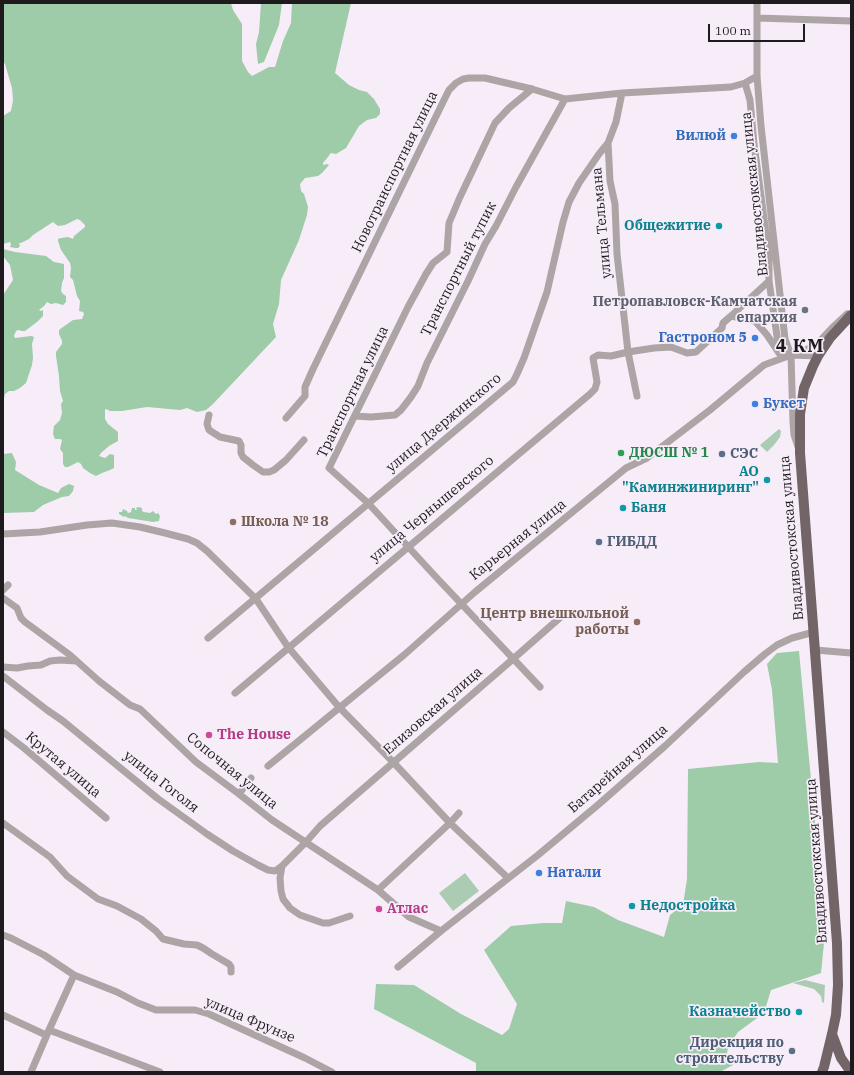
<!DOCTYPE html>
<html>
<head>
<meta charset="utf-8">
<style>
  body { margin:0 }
  #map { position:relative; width:854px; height:1075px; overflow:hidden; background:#f7edf9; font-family:"IBM Plex Serif",serif }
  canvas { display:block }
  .frame { position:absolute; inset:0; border:4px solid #1e1a1e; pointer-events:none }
  .scale { position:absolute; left:708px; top:24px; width:97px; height:18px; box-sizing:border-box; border:2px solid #1e1a1e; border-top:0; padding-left:5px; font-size:12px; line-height:14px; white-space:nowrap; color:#1e1a1e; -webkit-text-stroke:3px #f7edf9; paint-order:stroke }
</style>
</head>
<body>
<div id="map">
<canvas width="854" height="1075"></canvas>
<div class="frame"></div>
<div class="scale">100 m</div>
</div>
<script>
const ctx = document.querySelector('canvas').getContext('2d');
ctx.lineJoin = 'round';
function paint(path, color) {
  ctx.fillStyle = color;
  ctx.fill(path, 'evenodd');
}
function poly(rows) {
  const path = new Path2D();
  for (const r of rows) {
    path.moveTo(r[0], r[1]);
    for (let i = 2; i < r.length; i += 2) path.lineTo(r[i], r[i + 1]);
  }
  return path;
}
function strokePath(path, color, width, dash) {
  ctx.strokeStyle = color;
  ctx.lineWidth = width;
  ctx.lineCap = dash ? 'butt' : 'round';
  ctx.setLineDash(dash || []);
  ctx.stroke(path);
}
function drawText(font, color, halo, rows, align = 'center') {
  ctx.font = font + ' "IBM Plex Serif",serif';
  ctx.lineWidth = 3.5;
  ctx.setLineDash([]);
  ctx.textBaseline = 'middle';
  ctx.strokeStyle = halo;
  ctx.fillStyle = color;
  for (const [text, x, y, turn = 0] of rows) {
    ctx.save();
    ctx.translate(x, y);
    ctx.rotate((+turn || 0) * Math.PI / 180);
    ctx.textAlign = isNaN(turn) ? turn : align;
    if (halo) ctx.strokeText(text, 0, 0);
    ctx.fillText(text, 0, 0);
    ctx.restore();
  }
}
const green = poly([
  [779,429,781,431,780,437,774,445,767,452,760,445],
  [465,873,479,891,453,911,439,893],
  [805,980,825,985,824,1003,822,1002,821,996,814,989,793,983]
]);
const forest = poly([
  [3,3,231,3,233,10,242,24,242,61,248,72,252,76,269,67,275,67,283,41,291,23,292,3,351,3,335,73,349,85,359,90,367,92,374,99,380,109,380,114,376,118,367,120,359,126,346,148,336,154,331,153,330,154,328,157,323,163,323,165,327,164,329,165,322,173,318,176,305,178,300,184,301,191,304,194,308,207,307,215,299,240,281,280,279,304,273,324,276,337,213,404,206,410,197,412,187,408,180,410,147,407,122,411,110,411,106,409,105,410,105,419,108,424,118,432,118,441,109,446,101,453,99,456,105,458,110,454,114,455,114,468,110,470,102,473,96,476,90,473,83,468,81,464,78,462,68,467,65,467,63,464,63,453,60,449,62,440,60,439,55,439,53,434,54,426,60,420,62,413,61,404,63,401,60,391,59,376,56,356,56,352,62,344,62,341,59,334,59,330,63,327,73,320,82,319,84,314,83,312,79,311,80,301,77,296,73,280,70,277,71,268,70,263,61,250,58,241,58,239,61,238,68,237,73,239,74,236,85,227,85,225,80,220,77,219,65,225,58,226,53,222,33,235,29,239,21,243,19,243,20,246,18,248,15,248,10,247,11,244,10,242,3,244,3,116,11,111,13,100,12,88,5,64,3,61],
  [261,3,282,3,279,25,264,62,258,64,256,44,259,32],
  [3,249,15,252,46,256,54,262,64,264,64,278,62,283,61,291,63,294,66,296,66,302,63,305,56,303,51,304,47,302,44,306,39,310,41,311,43,310,43,316,37,322,25,331,22,331,18,330,16,331,14,336,15,338,31,336,34,337,32,344,33,358,32,365,26,383,20,388,14,391,9,391,5,394,3,403,3,295,13,280,10,265,3,256],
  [12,453,16,462,15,470,39,485,58,493,61,488,69,484,74,486,73,491,69,496,62,497,43,505,34,512,3,513,3,454],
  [138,507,142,508,142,511,144,512,150,513,153,511,156,514,158,513,160,516,159,521,153,522,128,518,125,516,124,517,119,514,119,512,122,512,123,509,127,511,128,513,131,512,132,508,135,508,135,510,137,510,136,508],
  [799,651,817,844,824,943,821,973,771,990,764,1013,738,1032,730,1044,727,1052,728,1057,729,1060,732,1061,733,1065,720,1072,476,1072,476,1063,374,1009,376,984,414,985,461,1014,502,1035,509,1029,517,1004,484,950,511,926,543,923,562,923,566,901,594,907,618,920,664,937,670,915,683,905,687,879,688,769,759,762,778,763,772,690,767,664,777,653]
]);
const street = poly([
  [757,3,757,76,761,126,785,339,791,355,793,422,794,435,798,447],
  [757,18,851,21],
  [745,83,750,100,754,144,769,256,769,281,779,350],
  [532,89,509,108,495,123,460,197,449,223,447,252,433,263,426,274,408,307,329,468,368,503,435,576,540,687],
  [608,143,610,181,615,204,617,254,628,352,637,396],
  [731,316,769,281],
  [797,355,818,343,834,326,847,314],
  [209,415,207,424,209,430,220,437,239,441,241,445,241,453,243,457,253,465,263,472,269,472,274,470,286,460,304,440],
  [355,416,371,417,395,415,401,410,411,397,418,386,427,363,468,281,485,244,496,226,516,187,565,99],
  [286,418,305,396,305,387,313,369,444,100,449,90,456,83,463,79,469,78,485,78,532,89,565,99,622,93,731,87,745,83,757,76],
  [3,534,40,532,87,525,112,523,140,527,165,533,188,539,197,543,207,551,256,599,288,647,339,707,394,763,450,823,508,878],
  [3,590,8,585],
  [3,598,17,608,21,618,25,622,70,655,99,681,130,705,140,709,196,762,239,794,272,820,378,890,409,917,441,931],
  [208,638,400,477,513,382,517,374,524,358,547,292,563,222,569,202,579,183,599,154,608,143,616,122,622,93],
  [815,650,851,653],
  [3,667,17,668,28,666,41,665,50,661,60,660,76,661],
  [3,676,47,710,63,721,157,798,207,834,233,851,258,865,268,870,275,871,282,866,306,842,320,826,513,659,563,615],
  [235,693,590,394,595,389,597,382,593,358,598,355,611,356,628,352,654,348,671,347,687,353,696,352,722,328,723,323,731,316,755,321,767,335,779,353,791,355],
  [3,732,24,748,106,818],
  [268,766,404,655,475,592,626,468,647,458,710,410,764,365,791,355,818,356],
  [239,794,251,778],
  [3,823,50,857,67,876,98,899,117,906,141,919,156,931,163,939,184,944,197,945,203,948,212,954,229,964,231,967,231,972],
  [282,866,280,878,281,891,283,899,290,908,300,915,323,923,329,923,350,916],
  [378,890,450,823,459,813],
  [3,935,11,938,44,955,74,975,117,992,138,1003,156,1010,195,1010,209,1014,305,1058,332,1072],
  [398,967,441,931,538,855,599,804,665,746,744,672,765,654,777,645,792,638,814,632],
  [3,1015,46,1035],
  [49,1030,160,1072],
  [31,1072,49,1030,74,975]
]);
const primary = poly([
  [832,1034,841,1058,848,1068,851,1070],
  [822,1072,824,1067,832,1034,836,1015,838,985,837,943,800,453,800,414,804,388,813,366,818,356,830,338,851,315]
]);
const markers = [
  [734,136,4,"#3f7fe0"],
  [719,226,4,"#0f9aa8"],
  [805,310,4,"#6b7280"],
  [755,338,4,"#3f7fe0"],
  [755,404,4,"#3f7fe0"],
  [621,453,4,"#2e9e5b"],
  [722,454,4,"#5c6f8a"],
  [767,480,4,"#0f9aa8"],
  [623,508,4,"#0f9aa8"],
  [233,522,4,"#8d6e63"],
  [599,542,4,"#5c6f8a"],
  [637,622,4,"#8d6e63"],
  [209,735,4,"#d1479c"],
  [539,873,4,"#3f7fe0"],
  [632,906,4,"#0f9aa8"],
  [379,909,4,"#d1479c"],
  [799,1012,4,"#0f9aa8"],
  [792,1051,4,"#5c6f8a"]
];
const shopNames = [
  ["Вилюй",726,136],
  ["Гастроном 5",747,338],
  ["Букет",763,404,"left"],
  ["Натали",547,873,"left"]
];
const streetNames = [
  ["Новотранспортная улица",395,172,-64],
  ["Владивостокская улица",755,194,-96],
  ["улица Тельмана",602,223,-95],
  ["Транспортный тупик",459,269,-63],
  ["Транспортная улица",353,392,-64],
  ["улица Дзержинского",444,423,-40],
  ["улица Чернышевского",432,509,-40],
  ["Владивостокская улица",792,538,-95],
  ["Карьерная улица",518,540,-39],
  ["Елизовская улица",433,711,-41],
  ["Крутая улица",63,765,40],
  ["Батарейная улица",618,769,-41],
  ["Сопочная улица",232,771,39],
  ["улица Гоголя",161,782,38],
  ["Владивостокская улица",817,861,-94],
  ["улица Фрунзе",250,1020,23]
];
const cultureNames = [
  ["Общежитие",711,226],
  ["АО",759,472],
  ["\"Каминжиниринг\"",759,488],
  ["Баня",631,508,"left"],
  ["Недостройка",640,906,"left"],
  ["Казначейство",791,1012]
];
const worshipNames = [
  ["Петропавловск-Камчатская",797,302],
  ["епархия",797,318]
];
const leisureNames = [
  ["ДЮСШ № 1",629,453]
];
const serviceNames = [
  ["СЭС",730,454],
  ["ГИБДД",607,542],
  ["Дирекция по",784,1043,"right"],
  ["строительству",784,1059,"right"]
];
const educationNames = [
  ["Школа № 18",241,522],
  ["Центр внешкольной",629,614,"right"],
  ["работы",629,630,"right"]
];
const hotelNames = [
  ["The House",217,735],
  ["Атлас",387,909]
];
const districtNames = [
  ["4 КМ",800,347]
];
paint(green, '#accbb3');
paint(forest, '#9ecba8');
strokePath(street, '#aca4a5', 7);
strokePath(primary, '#736567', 10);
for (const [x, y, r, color] of markers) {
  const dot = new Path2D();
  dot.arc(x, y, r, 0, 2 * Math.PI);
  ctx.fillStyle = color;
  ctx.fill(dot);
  strokePath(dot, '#f7edf9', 1.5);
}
drawText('bold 14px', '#366cbe', '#f7edf9', shopNames, 'right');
drawText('14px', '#1e1a1e', '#f7edf9', streetNames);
drawText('bold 14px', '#0d838f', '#f7edf9', cultureNames, 'right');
drawText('bold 14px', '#5b616d', '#f7edf9', worshipNames, 'right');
drawText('bold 14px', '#27864d', '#f7edf9', leisureNames, 'left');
drawText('bold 14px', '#4e5e75', '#f7edf9', serviceNames, 'left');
drawText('bold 14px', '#785e54', '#f7edf9', educationNames, 'left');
drawText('bold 14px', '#b23c85', '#f7edf9', hotelNames, 'left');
ctx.letterSpacing = '1px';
drawText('bold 18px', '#1e1a1e', '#f7edf9', districtNames);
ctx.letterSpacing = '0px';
</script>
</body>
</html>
